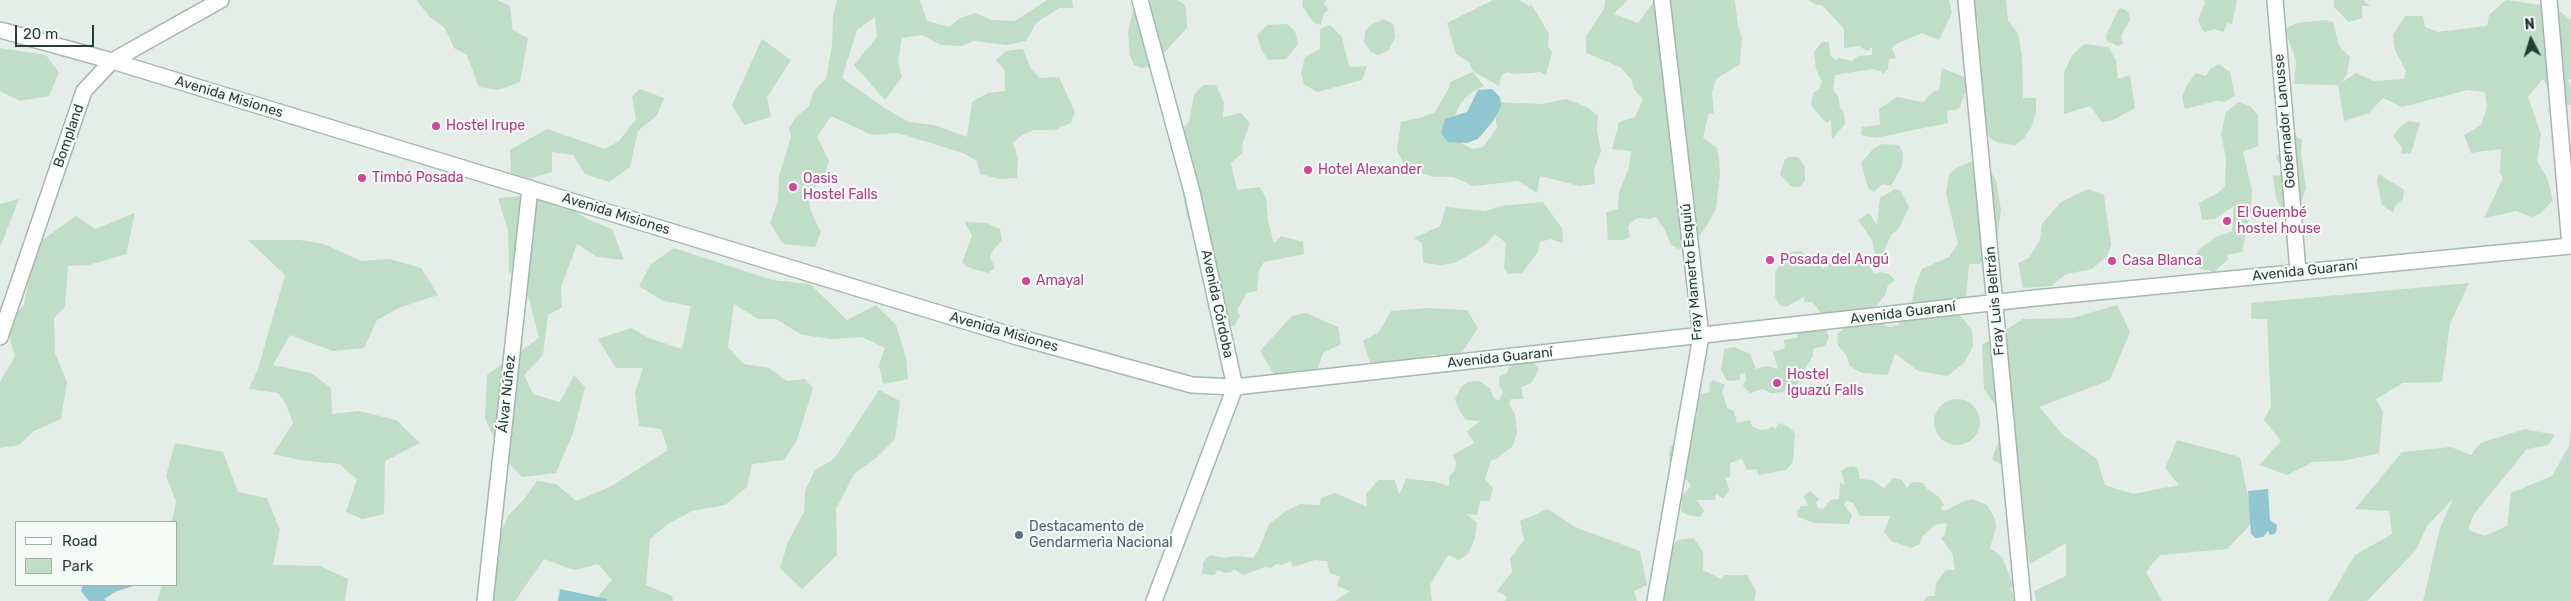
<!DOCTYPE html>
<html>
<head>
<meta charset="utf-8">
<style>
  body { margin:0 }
  #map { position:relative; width:2571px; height:601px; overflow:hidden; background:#e5ede9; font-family:Rubik,sans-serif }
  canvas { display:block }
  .legend { position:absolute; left:15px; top:521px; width:162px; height:65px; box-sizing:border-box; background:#f5faf7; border:1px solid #a1afaa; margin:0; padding:6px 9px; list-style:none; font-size:15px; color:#243f37 }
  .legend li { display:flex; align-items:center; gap:10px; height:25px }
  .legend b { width:25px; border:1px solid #a1afaa }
  .north { position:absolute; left:2506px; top:15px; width:50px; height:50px; -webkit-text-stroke:4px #f5faf7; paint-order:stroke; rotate:355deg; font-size:14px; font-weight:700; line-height:20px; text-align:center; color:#243f37 }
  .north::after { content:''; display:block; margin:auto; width:18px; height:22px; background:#243f37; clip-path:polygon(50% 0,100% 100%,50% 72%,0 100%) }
  .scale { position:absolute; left:15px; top:25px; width:79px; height:22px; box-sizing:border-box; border:2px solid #243f37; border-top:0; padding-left:6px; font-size:15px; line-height:18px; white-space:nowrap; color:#243f37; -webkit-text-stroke:4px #f5faf7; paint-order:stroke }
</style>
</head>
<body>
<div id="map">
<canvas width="2571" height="601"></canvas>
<ul class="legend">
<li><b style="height:6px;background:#fff"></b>Road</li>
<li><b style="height:14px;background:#bfddc7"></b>Park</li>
</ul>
<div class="north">N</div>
<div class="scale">20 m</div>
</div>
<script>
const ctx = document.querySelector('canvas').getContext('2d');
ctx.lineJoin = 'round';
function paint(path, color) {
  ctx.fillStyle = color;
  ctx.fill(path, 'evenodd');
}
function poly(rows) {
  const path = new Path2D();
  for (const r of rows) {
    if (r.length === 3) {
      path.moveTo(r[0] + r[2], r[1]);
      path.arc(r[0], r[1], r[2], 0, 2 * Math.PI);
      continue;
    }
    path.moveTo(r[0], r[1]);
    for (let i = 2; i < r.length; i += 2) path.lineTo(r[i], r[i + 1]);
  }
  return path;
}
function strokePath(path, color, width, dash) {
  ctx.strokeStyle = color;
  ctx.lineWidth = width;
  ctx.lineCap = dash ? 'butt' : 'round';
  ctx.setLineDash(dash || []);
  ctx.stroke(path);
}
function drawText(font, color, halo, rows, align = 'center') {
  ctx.font = font + ' Rubik,sans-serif';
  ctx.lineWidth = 4.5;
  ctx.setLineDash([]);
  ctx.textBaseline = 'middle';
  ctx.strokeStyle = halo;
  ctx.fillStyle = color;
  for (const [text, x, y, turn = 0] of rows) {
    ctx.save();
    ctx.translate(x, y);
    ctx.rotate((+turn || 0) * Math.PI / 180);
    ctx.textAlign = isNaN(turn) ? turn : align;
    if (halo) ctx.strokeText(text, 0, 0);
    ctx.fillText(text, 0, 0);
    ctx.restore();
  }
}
const green = poly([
  [416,0,497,0,510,6,513,30,528,38,520,82,498,90,479,87,467,55,454,48,445,28,430,17],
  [837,0,920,0,927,21,950,27,960,18,976,13,991,20,1015,21,1047,0,1072,0,1073,8,1059,8,1036,23,1026,41,1008,45,973,41,962,46,941,45,922,35,902,38,898,62,902,77,885,100,854,65,877,37,875,17,857,30,842,78,886,109,909,122,934,125,967,137,972,102,988,93,1005,91,1005,71,996,60,1006,51,1023,49,1031,69,1040,78,1059,77,1075,112,1071,123,1054,130,1034,130,1022,135,1013,143,1018,158,1017,178,1000,179,980,174,977,161,963,153,898,133,872,135,831,116,817,137,829,161,824,176,808,196,811,212,821,232,815,247,783,244,770,223,778,201,779,176,791,137,789,128,796,117,809,106,814,90,826,79,832,45,833,17],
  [1132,0,1177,0,1184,4,1186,10,1187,28,1151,67,1141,68,1134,65,1130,56,1128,32,1134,6],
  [1303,0,1326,0,1324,4,1329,10,1324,13,1321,25,1314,23,1302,6],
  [1493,0,1519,0,1531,7,1530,2,1549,34,1548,46,1552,52,1546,75,1540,72,1515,74,1507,72,1501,76,1499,86,1473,71,1469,62,1456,54,1447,23],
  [1605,0,1627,0,1614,14,1638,23,1655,0,1735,0,1738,26,1742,38,1740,64,1716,79,1712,92,1714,114,1709,113,1703,137,1717,148,1719,159,1720,174,1716,208,1708,224,1698,237,1679,249,1671,245,1665,230,1656,217,1650,219,1639,218,1634,220,1628,226,1630,237,1624,240,1608,240,1606,212,1618,209,1619,192,1629,167,1631,151,1612,149,1619,122,1635,117,1643,99,1633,88,1632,80,1620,67,1586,53,1586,36,1604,9],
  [1808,0,1949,0,1952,13,1939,40,1922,33,1896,44,1892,48,1896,58,1889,59,1888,69,1883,74,1881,71,1872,69,1835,75,1833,90,1838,96,1840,108,1844,113,1845,124,1832,139,1831,120,1826,123,1811,105,1813,93,1820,88,1822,82,1816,69,1814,52,1822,42,1829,42,1830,55,1835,60,1839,58,1852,61,1858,56,1872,55,1872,47,1868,51,1859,46,1844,48,1844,29,1822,5,1816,5],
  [1960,0,2006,0,2008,21,2018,33,2022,56,2023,98,2036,98,2036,112,2031,128,2024,138,2015,145,1998,143,1989,137,1980,103,1978,21,1968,13],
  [2203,0,2237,0,2232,24,2227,23,2224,32,2214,29,2204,32,2198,20,2205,2],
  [2334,0,2363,0,2370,6,2362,6,2362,18,2349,22,2334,7],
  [2506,0,2554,7,2571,20,2571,79,2568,80,2571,87,2571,105,2563,106,2555,116,2548,111,2552,94,2543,79,2528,97,2541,134,2537,161,2547,178,2553,200,2540,214,2531,217,2516,211,2484,218,2503,178,2500,173,2501,149,2471,153,2464,135,2481,125,2487,107,2485,92,2468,90,2402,107,2383,98,2369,113,2344,121,2338,85,2294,84,2296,61,2285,29,2297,23,2326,20,2333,22,2339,46,2350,57,2347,74,2340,84,2356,73,2373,81,2404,79,2406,71,2395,50,2393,35,2405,16,2423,16,2425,27,2438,32,2487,26,2489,15],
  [2122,8,2129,13,2130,20,2121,36,2123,44,2118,46,2107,41,2106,36,2118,10],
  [1384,19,1394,25,1395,37,1389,50,1378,55,1371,52,1364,42,1365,31,1371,25],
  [1287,24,1295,31,1298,44,1286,59,1268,60,1261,49,1257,35,1267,25],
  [1330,25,1342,37,1349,67,1367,66,1362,80,1317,92,1304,84,1301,73,1305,57,1320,49,1320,29],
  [762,39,791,60,767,97,771,117,744,125,732,105],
  [2085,44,2108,47,2116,60,2118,79,2130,75,2135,108,2113,120,2102,122,2090,106,2064,114,2064,73,2072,55],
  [0,48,46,55,59,73,49,96,20,101,0,91],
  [2219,64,2230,72,2235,96,2224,102,2216,101,2185,109,2182,98,2186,86,2196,73,2206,76,2210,69],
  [1942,68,1974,81,1965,93,1959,109,1947,111,1948,123,1875,138,1861,135,1862,127,1880,125,1879,109,1897,97,1923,102,1934,91,1939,91],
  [1473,72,1484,86,1469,94,1460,104,1453,120,1452,138,1472,149,1483,147,1497,128,1493,102,1542,104,1566,99,1587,107,1598,116,1597,131,1601,151,1594,170,1595,184,1580,186,1540,176,1537,193,1518,181,1473,186,1453,177,1434,177,1406,169,1397,150,1401,122,1423,117,1435,112,1449,88,1450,82],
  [1203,85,1216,85,1224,103,1223,117,1241,113,1250,123,1243,142,1242,153,1231,163,1237,190,1260,187,1266,198,1268,221,1274,243,1281,236,1303,242,1304,254,1264,262,1259,270,1257,291,1247,293,1237,310,1240,316,1235,325,1223,328,1207,246,1187,217,1183,195,1190,182,1184,162,1172,154,1169,141,1189,122,1194,95],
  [640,89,664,98,657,115,638,131,630,167,609,182,585,174,573,155,552,152,552,172,529,179,511,173,510,150,547,129,605,149,619,141,636,119,632,96],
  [2238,102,2250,106,2258,115,2258,146,2243,152,2252,190,2251,209,2242,252,2227,255,2228,259,2214,272,2194,267,2197,251,2216,237,2232,231,2234,206,2215,219,2202,220,2199,203,2218,193,2225,186,2226,158,2221,134,2226,112],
  [2408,121,2420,123,2411,153,2401,154,2402,147,2393,136,2398,129],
  [2290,132,2302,140,2301,152,2306,188,2302,200,2293,208,2281,207,2276,199,2273,175,2279,176,2283,169,2276,158],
  [1882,144,1899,145,1903,153,1902,166,1891,186,1882,184,1874,192,1868,188,1861,163,1874,148],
  [1789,157,1798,157,1805,167,1805,181,1799,187,1791,186,1780,174,1785,159],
  [1975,160,1988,168,1996,180,2001,210,1996,248,1980,264,1969,264,1966,297,1959,314,1972,330,1973,346,1964,363,1947,376,1918,371,1895,353,1888,375,1862,373,1850,366,1846,355,1838,345,1837,334,1846,327,1875,321,1890,327,1898,325,1911,306,1915,286,1922,269,1949,257,1958,244,1946,193,1949,174,1956,168],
  [2379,174,2404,190,2403,199,2395,206,2393,213,2382,205,2377,181],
  [1895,189,1900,190,1909,207,1899,228,1891,235,1883,254,1882,266,1875,254,1872,240,1858,220,1869,213,1877,225,1880,198],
  [2088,189,2104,195,2111,245,2107,256,2092,269,2066,274,2051,286,2023,288,2018,263,2029,258,2040,240,2042,224,2061,202],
  [549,194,587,219,612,229,624,260,597,257,577,244,561,287,562,307,548,315,543,355,524,375,533,394,560,402,574,375,585,387,573,433,556,473,522,477,501,454,485,418,487,375,539,338,529,298,509,271,508,231,498,198],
  [19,199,3,240,0,246,0,204],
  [1543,202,1562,228,1563,243,1550,239,1540,242,1538,252,1522,273,1508,274,1504,268,1506,243,1495,234,1485,245,1455,263,1441,265,1423,263,1422,243,1414,238,1440,226,1446,207,1484,211,1501,206],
  [135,213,126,254,89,265,68,266,65,306,54,319,55,353,67,382,61,419,34,431,19,445,0,448,0,382,15,356,6,326,24,305,34,246,76,216,95,229],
  [965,222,986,223,1000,229,1002,240,993,250,990,257,995,268,988,273,967,267,962,262,972,236],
  [248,240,300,240,324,244,361,261,390,259,421,268,438,295,399,308,377,320,364,348,333,351,290,335,273,365,311,373,331,388,332,414,359,411,396,420,420,443,385,461,384,514,362,519,346,512,357,479,339,464,300,460,273,454,293,423,286,404,278,393,249,389,258,369,285,275],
  [674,248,773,280,810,284,847,320,876,305,896,325,906,358,908,379,883,384,879,365,885,348,862,337,832,339,802,335,776,319,758,319,734,304,728,347,744,364,769,368,787,381,805,379,813,388,797,440,784,460,752,464,747,487,725,505,692,511,668,524,650,539,646,585,672,596,673,601,594,601,612,580,598,564,574,570,544,559,515,601,483,601,496,544,508,516,525,498,537,481,556,484,576,501,610,487,668,450,661,429,639,426,635,393,643,368,616,368,598,339,631,328,649,338,682,349,691,306,663,301,639,286,651,264],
  [1801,251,1810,259,1819,261,1822,269,1841,254,1850,260,1866,262,1875,274,1881,272,1889,274,1895,280,1888,285,1885,295,1876,306,1862,310,1857,309,1835,321,1822,314,1812,302,1804,302,1804,297,1786,307,1779,305,1775,297,1775,272,1788,252],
  [2469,283,2450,324,2442,382,2403,383,2376,399,2383,412,2379,453,2342,461,2313,462,2287,475,2259,465,2281,441,2264,420,2271,406,2267,319,2251,319,2251,303],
  [2117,305,2130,332,2110,380,2039,407,2063,435,2097,459,2105,485,2133,494,2179,485,2165,468,2177,440,2240,457,2253,522,2227,549,2160,555,2146,572,2162,601,2036,601,2034,591,2066,576,2066,543,2030,564,2011,471,1992,459,2006,421,1984,389,1982,345,2023,319,2072,318],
  [1427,308,1467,310,1478,328,1457,360,1433,354,1403,366,1372,369,1363,341,1379,332,1391,311],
  [1306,313,1338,327,1341,344,1323,353,1317,371,1284,385,1273,373,1260,351,1292,316],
  [1825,328,1829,337,1825,346,1813,349,1813,356,1802,374,1796,390,1788,392,1787,388,1784,392,1771,393,1763,389,1750,393,1743,386,1746,380,1745,373,1740,374,1740,380,1727,381,1721,370,1724,349,1734,347,1750,354,1756,369,1766,366,1778,369,1773,352,1785,348,1784,340,1797,338,1797,330],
  [1530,359,1539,368,1535,377,1531,383,1521,387,1523,399,1511,399,1509,404,1515,414,1517,432,1513,446,1496,459,1491,460,1485,479,1493,488,1490,501,1480,501,1477,515,1466,514,1477,523,1475,538,1468,554,1459,560,1448,555,1430,585,1432,601,1335,601,1350,591,1337,586,1340,577,1330,573,1327,561,1315,560,1293,567,1290,561,1282,565,1276,564,1271,568,1265,567,1243,575,1234,569,1232,572,1225,573,1218,570,1214,575,1202,574,1203,562,1210,555,1225,558,1237,556,1253,558,1258,551,1269,524,1285,512,1300,504,1320,505,1321,498,1335,493,1367,507,1366,494,1378,480,1395,480,1399,495,1406,479,1432,481,1449,486,1449,477,1455,470,1456,463,1453,455,1474,443,1467,431,1481,421,1466,420,1459,410,1455,399,1461,387,1468,382,1479,381,1491,389,1493,397,1499,401,1503,392,1499,386,1499,377,1508,372,1509,363],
  [1713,380,1725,385,1722,392,1727,408,1734,411,1737,423,1750,420,1752,426,1761,430,1769,429,1771,426,1776,429,1778,423,1787,426,1793,431,1795,435,1793,462,1786,470,1759,475,1756,469,1747,470,1742,459,1730,463,1730,477,1726,478,1729,489,1727,494,1723,498,1716,494,1715,500,1697,500,1704,511,1700,517,1687,515,1681,511,1682,496,1691,486,1688,481,1670,470,1669,455,1670,448,1676,442,1677,429,1681,424,1694,420,1698,413,1695,407,1696,395,1710,392,1709,386],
  [879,390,900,401,895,439,876,458,854,474,836,509,837,555,802,589,780,568,788,542,804,512,805,491,815,470,834,459],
  [1957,422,23],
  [2571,427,2571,601,2423,601,2440,528,2453,499,2427,526,2416,550,2367,601,2328,601,2355,555,2392,534,2389,511,2355,509,2402,452,2451,447,2471,455,2480,443,2525,429,2555,435,2548,445,2527,449,2474,514,2468,530,2485,536,2507,526,2511,493,2552,476,2569,446],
  [175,443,223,452,238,492,267,498,280,530,273,565,320,566,348,579,345,601,157,601,162,585,176,585,176,522,172,522,176,501,166,476],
  [1854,466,1858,469,1860,479,1872,480,1884,488,1893,478,1902,480,1907,488,1912,482,1923,483,1927,489,1939,497,1944,505,1940,508,1945,511,1962,502,1972,499,1987,505,1995,519,1996,527,1990,548,2002,557,2015,589,2010,587,2015,601,1924,601,1928,596,1935,596,1936,583,1946,570,1955,570,1952,553,1941,538,1945,535,1947,523,1934,525,1922,537,1920,544,1911,548,1891,541,1884,532,1890,516,1860,516,1853,503,1846,500,1844,505,1852,515,1849,524,1814,523,1798,517,1797,511,1801,506,1808,506,1804,496,1810,491,1819,499,1816,503,1818,508,1823,509,1830,500,1839,499,1840,483,1845,484,1841,471,1847,467],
  [1548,509,1575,527,1640,551,1647,585,1634,591,1637,601,1505,601,1507,597,1497,591,1512,572,1510,559,1524,540,1520,521],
  [1694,538,1703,552,1703,570,1721,579,1725,575,1747,575,1756,591,1754,601,1650,601,1652,574,1655,562,1678,540]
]);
const water = poly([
  [1492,89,1500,97,1501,106,1493,121,1478,139,1467,143,1448,142,1441,133,1445,119,1467,112,1478,90],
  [2268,489,2270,520,2277,525,2276,533,2270,535,2268,531,2263,537,2256,538,2251,534,2248,491],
  [83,585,137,585,117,591,104,599,106,601,89,601,81,591],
  [560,589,607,599,606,601,558,601]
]);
const minor = poly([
  [1966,0,2023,601],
  [2275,0,2298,271],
  [2549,0,2570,246],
  [0,337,84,91,112,61,221,0],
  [485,601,530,188],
  [1655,601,1701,336,1662,0]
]);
const secondary = poly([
  [1140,0,1192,192,1235,387,1154,601],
  [0,30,112,61,1014,336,1192,385,1235,387,2035,298,2571,246]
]);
const markers = [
  [436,126,5,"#d1479c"],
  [1308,170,5,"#d1479c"],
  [362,178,5,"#d1479c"],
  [793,187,5,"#d1479c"],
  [2227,221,5,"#d1479c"],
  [1770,260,5,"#d1479c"],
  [2112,261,5,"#d1479c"],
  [1026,281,5,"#d1479c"],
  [1777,383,5,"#d1479c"],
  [1019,535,5,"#5c6f8a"]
];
const streetNames = [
  ["Avenida Misiones",229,97,17],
  ["Gobernador Lanusse",2285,121,-95],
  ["Bompland",69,136,-71],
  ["Avenida Misiones",616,214,17],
  ["Avenida Guaraní",2305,271,-6],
  ["Fray Mamerto Esquiú",1692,272,-95],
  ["Fray Luis Beltrán",1995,301,-95],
  ["Avenida Córdoba",1217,304,78],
  ["Avenida Guaraní",1903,313,-7],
  ["Avenida Misiones",1004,332,16],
  ["Avenida Guaraní",1500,358,-6],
  ["Álvar Núñez",507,394,-84]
];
const hotelNames = [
  ["Hostel Irupe",446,126],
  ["Hotel Alexander",1318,170],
  ["Timbó Posada",372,178],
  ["Oasis",803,179],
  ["Hostel Falls",803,195],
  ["El Guembé",2237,213],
  ["hostel house",2237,229],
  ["Posada del Angú",1780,260],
  ["Casa Blanca",2122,261],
  ["Amayal",1036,281],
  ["Hostel",1787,375],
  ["Iguazú Falls",1787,391]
];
const serviceNames = [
  ["Destacamento de",1029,527],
  ["Gendarmerìa Nacional",1029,543]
];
paint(green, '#bfddc7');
paint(water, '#8fc6cf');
strokePath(minor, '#a7b5b0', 18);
strokePath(secondary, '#a3b9b1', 18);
strokePath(minor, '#fff', 15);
strokePath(secondary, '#fff', 15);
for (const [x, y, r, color] of markers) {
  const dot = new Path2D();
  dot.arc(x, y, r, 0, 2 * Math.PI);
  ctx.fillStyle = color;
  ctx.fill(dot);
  strokePath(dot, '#f5faf7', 2);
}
drawText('14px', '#243f37', '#f5faf7', streetNames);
drawText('14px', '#b23c85', '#f5faf7', hotelNames, 'left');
drawText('14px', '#4e5e75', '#f5faf7', serviceNames, 'left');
</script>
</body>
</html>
